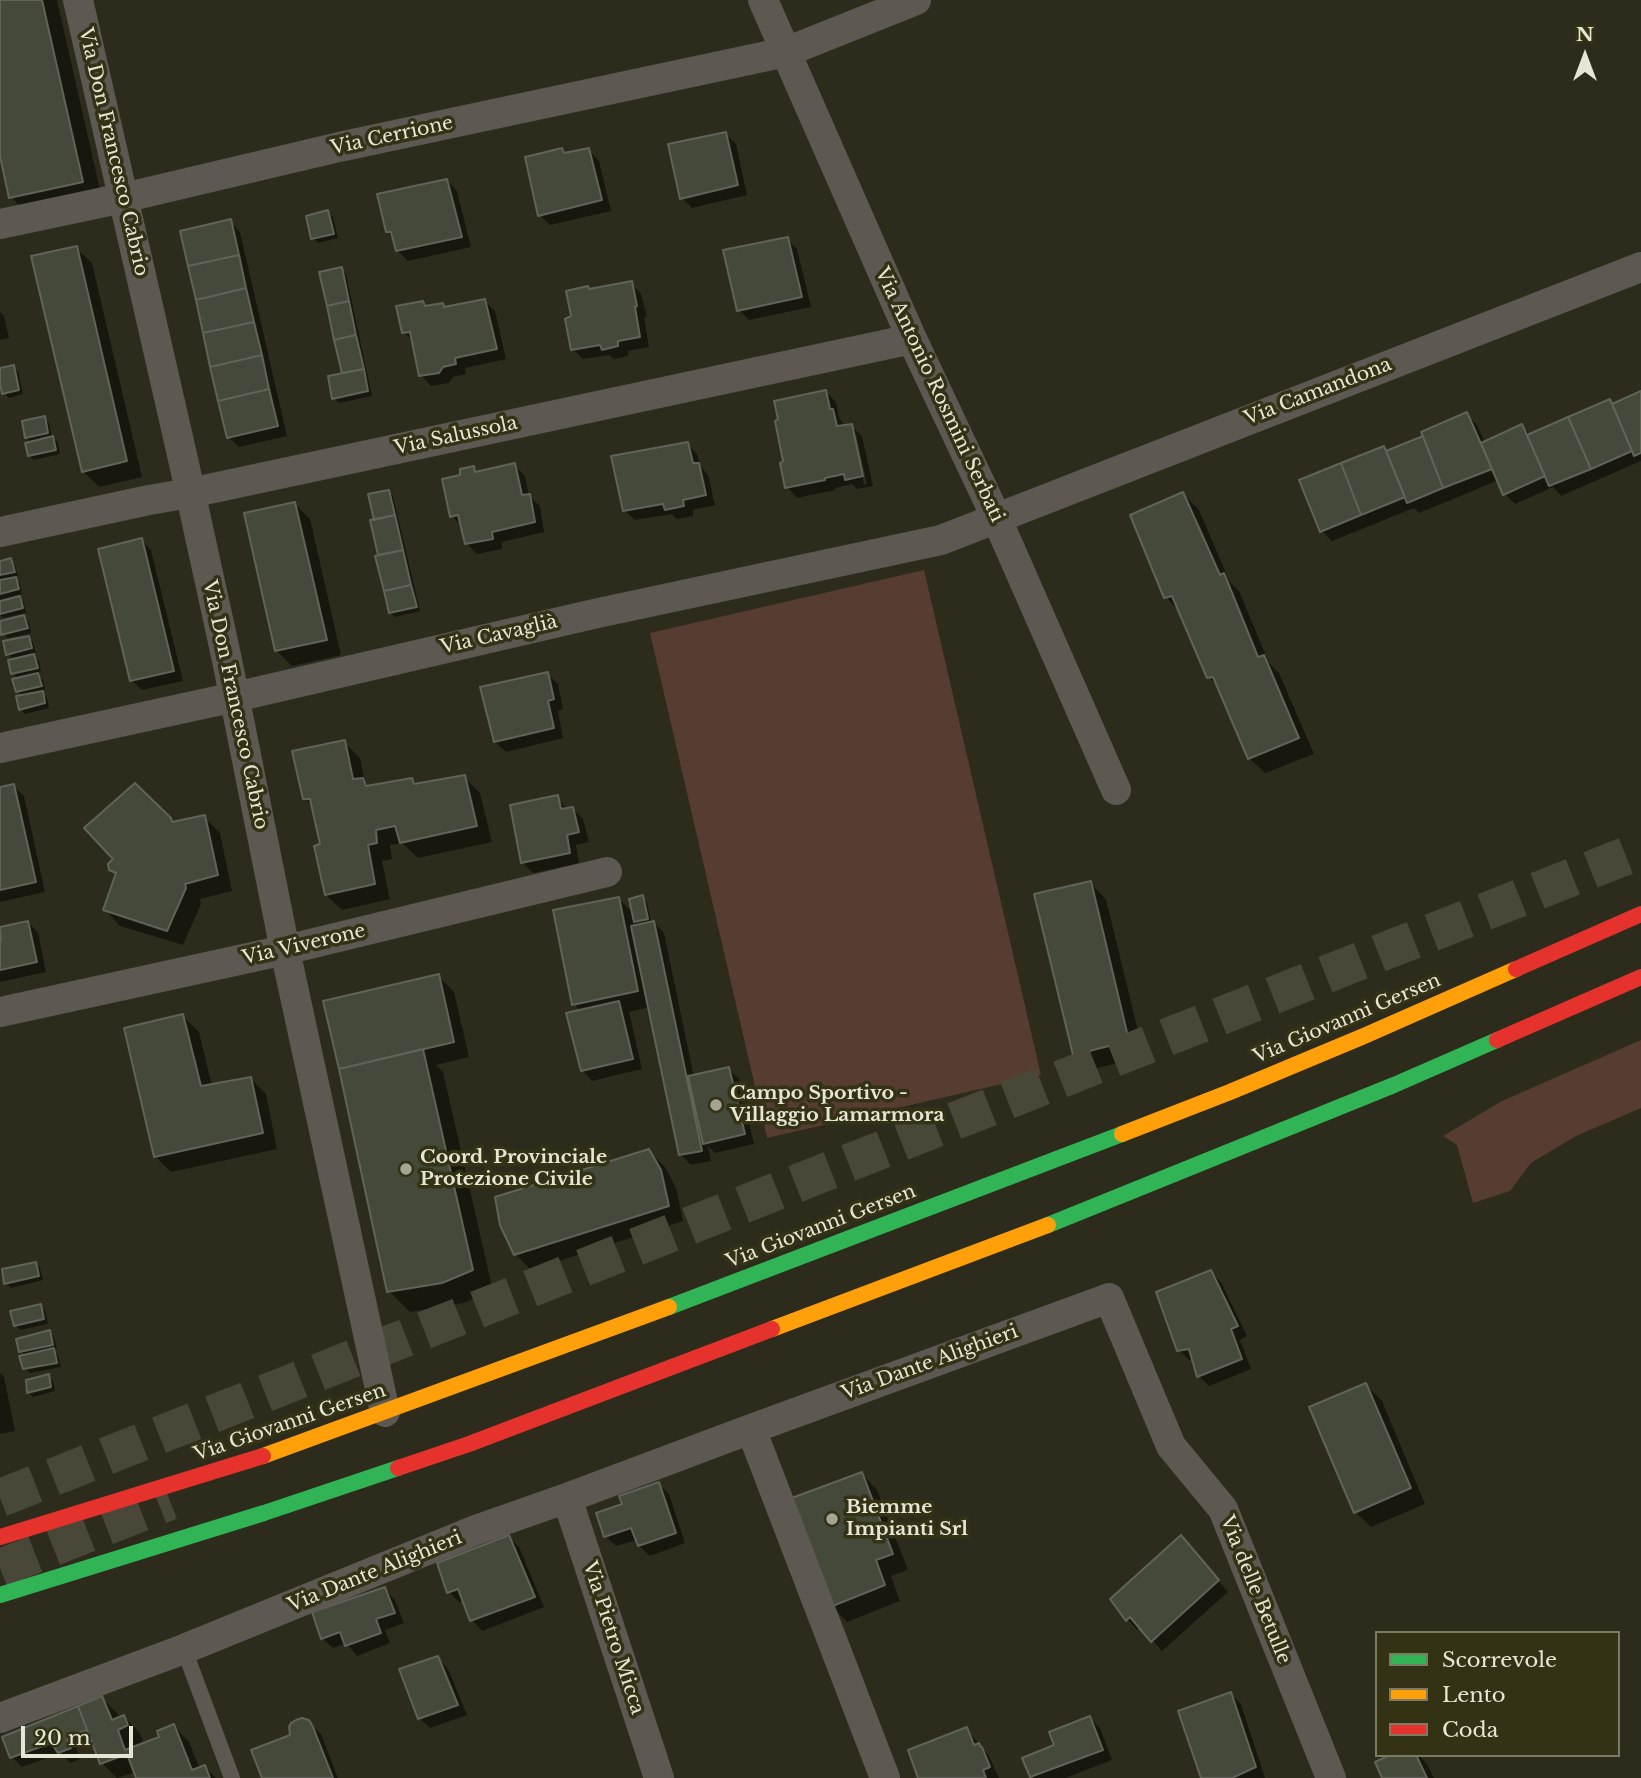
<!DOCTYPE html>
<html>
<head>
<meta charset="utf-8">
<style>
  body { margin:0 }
  #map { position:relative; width:1641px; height:1778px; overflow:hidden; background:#2d2c1c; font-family:"Libre Baskerville",serif }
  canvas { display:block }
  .legend { position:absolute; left:1375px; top:1631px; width:245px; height:126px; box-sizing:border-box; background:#343215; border:2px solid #7c7a62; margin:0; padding:9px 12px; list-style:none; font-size:21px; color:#e7e6d5 }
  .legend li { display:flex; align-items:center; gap:14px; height:35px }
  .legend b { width:35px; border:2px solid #7c7a62 }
  .north { position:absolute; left:1550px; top:21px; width:70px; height:70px; -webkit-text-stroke:5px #343215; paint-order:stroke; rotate:0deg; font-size:19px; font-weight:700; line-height:28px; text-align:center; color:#e7e6d5 }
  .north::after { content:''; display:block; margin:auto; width:24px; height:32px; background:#e7e6d5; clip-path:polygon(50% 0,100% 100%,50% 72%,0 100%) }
  .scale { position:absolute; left:21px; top:1726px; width:112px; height:32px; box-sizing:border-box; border:4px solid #e7e6d5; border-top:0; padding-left:9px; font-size:21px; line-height:24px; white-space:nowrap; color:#e7e6d5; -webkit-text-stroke:5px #343215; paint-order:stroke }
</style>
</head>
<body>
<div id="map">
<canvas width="1641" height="1778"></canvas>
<ul class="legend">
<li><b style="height:9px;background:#30b455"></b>Scorrevole</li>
<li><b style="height:9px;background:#ff9f0a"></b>Lento</li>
<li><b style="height:9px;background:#e5322d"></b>Coda</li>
</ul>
<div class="north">N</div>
<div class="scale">20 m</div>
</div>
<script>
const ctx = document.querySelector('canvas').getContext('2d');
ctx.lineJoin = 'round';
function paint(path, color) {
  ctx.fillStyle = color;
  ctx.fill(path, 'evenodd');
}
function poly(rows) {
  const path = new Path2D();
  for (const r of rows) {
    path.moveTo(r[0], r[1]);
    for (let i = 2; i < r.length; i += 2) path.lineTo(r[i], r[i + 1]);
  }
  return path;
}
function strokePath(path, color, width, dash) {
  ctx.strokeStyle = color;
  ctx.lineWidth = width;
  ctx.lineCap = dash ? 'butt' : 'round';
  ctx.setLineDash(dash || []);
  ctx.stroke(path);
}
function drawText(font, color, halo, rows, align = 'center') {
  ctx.font = font + ' "Libre Baskerville",serif';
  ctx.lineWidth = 7;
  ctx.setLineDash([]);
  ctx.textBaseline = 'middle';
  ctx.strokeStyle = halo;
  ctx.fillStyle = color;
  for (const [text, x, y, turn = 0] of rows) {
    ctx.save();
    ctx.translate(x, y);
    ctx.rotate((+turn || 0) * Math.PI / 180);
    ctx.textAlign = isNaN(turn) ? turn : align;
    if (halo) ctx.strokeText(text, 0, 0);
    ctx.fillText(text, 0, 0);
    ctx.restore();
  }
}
const green = poly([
  [924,570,1041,1075,767,1138,650,633],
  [1641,1040,1641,1108,1576,1136,1531,1163,1510,1191,1473,1203,1457,1145,1443,1136,1502,1101]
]);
const shadow = poly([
  [0,0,57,0,103,203,32,218,11,197,0,148],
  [725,134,736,144,747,195,692,208,682,198],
  [562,150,566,155,589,150,599,161,611,211,550,225,540,215],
  [447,180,457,191,471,247,408,261,397,250,394,238,387,232],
  [328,212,333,217,338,238,318,243,313,238],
  [230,221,240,232,287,436,239,447,228,437],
  [787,239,797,249,811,307,749,320,739,310],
  [76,248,92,263,142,477,99,487,83,471],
  [341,269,346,274,372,396,339,403,334,398,344,374,321,273],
  [631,283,641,294,647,317,644,317,649,347,628,351,628,356,614,359,609,355,583,359,573,349,573,318,590,291],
  [485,301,495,311,506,359,465,368,466,374,453,377,449,383,431,386,421,375,413,342,404,332,423,303,427,307,442,305,446,308],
  [0,312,4,316,9,338,0,340],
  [13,367,18,371,23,394,9,398,4,393,0,370],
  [826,392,836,402,839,418,842,421,844,427,851,426,862,436,873,486,857,489,852,484,835,488,835,490,797,498,787,487,785,463],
  [853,434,856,434,867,484,864,485],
  [1641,394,1641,461,1561,496,1553,487,1515,504,1505,494,1499,480,1419,513,1414,508,1332,541,1322,531,1383,448,1387,452,1425,437,1467,415,1477,425,1485,443,1522,426,1531,435,1613,406],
  [44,418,49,423,52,438,58,442,60,454,34,460,29,455,32,443,26,437],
  [687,444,697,454,701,467,708,475,715,505,693,510,693,516,677,519,672,514,635,520,624,510],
  [514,465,525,476,529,496,540,506,544,532,502,542,502,549,477,554,466,543,463,527,452,516,462,476,474,468,479,473],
  [389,492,393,496,420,611,395,617,390,612,372,522,376,521],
  [1183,494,1199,510,1230,582,1239,591,1269,663,1279,673,1314,754,1265,773,1249,758,1220,689,1209,677,1181,613,1166,597],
  [294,503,310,519,341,655,292,666,277,651],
  [141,540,151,550,183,681,142,690,131,680],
  [11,560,15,565,18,576,14,577,20,583,22,594,6,598,7,601,20,598,24,603,26,613,3,618,0,615,0,563],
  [24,617,29,622,31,633,8,638,3,634],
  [28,638,33,642,36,653,32,654,39,661,41,672,36,673,43,680,45,690,41,691,47,698,49,708,25,714,21,709,23,696,17,691,19,679,13,673,14,660,8,654],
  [547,673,558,684,563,709,558,711,563,738,506,752,495,742],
  [344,742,360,758,365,782,370,787,411,779,417,785,464,777,480,793,492,842,418,858,402,843,390,845,392,859,382,861,390,899,342,910,326,895,322,845,314,807,305,799],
  [135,785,174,823,204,817,220,833,232,891,200,899,201,904,183,945,120,926,105,910,117,875,111,870,115,859],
  [14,786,24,796,45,892,0,902,0,789],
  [557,797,568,810,573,809,583,819,589,842,576,845,579,863,533,873,523,863],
  [1090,883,1106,899,1144,1056,1090,1070,1074,1054],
  [642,897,647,902,651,923,654,922,664,933,694,1077,729,1069,739,1079,754,1144,715,1153,708,1146,711,1161,691,1165,680,1154,650,1007,629,1012,642,1069,592,1081,582,1070,582,1012,574,1004,619,899,634,914],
  [28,922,38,933,46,972,0,982,0,942],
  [438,976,454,992,469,1057,436,1065,443,1072,493,1291,463,1303,410,1312,389,1291,325,1003],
  [183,1016,199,1032,212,1086,251,1079,266,1094,277,1149,171,1172,155,1156],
  [649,1151,665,1167,676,1188,683,1221,531,1270,515,1254],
  [36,1264,40,1268,43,1280,11,1288,6,1283],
  [1211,1272,1221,1282,1247,1336,1240,1340,1251,1369,1209,1386,1199,1376,1194,1360,1189,1360,1179,1350],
  [40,1306,45,1310,48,1324,20,1330,15,1325],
  [49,1332,54,1337,57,1350,54,1350,58,1355,61,1367,30,1373,25,1368,26,1356,21,1351],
  [0,1373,4,1377,15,1431,0,1434],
  [48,1376,53,1381,55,1391,33,1397,29,1392],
  [1366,1385,1382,1401,1425,1504,1371,1527,1355,1512],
  [862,1474,877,1490,908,1570,891,1576,900,1601,847,1622,831,1606],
  [659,1484,669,1494,685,1543,650,1556,639,1546,637,1540,616,1546,605,1536,624,1505],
  [509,1537,519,1547,544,1607,482,1631,472,1620,464,1600,459,1602,449,1592],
  [1191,1548,1228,1592,1162,1651,1141,1627,1137,1630,1127,1619],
  [385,1589,395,1600,404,1623,385,1630,390,1643,357,1656,346,1643,333,1648,322,1638],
  [438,1658,448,1669,467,1715,430,1728,419,1718],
  [1231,1694,1241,1704,1265,1778,1203,1778],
  [102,1698,118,1714,119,1719,124,1717,140,1733,143,1741,134,1746,135,1748,162,1738,174,1726,189,1742,200,1769,205,1767,216,1778,138,1778,136,1772,117,1778,102,1763,93,1740,76,1748,80,1759,70,1763,61,1753,22,1767,12,1757,5,1738],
  [1090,1718,1100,1728,1112,1760,1065,1778,1033,1778,1032,1776,1056,1746],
  [310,1724,321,1734,338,1778,264,1778,292,1736],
  [966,1729,989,1756,999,1778,921,1778],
  [1395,1755,1419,1755,1427,1764,1434,1778,1384,1778]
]);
const building = poly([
  [0,0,42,0,83,182,9,198,0,156,0,0],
  [726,132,738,185,680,199,668,144,726,132],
  [562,148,564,153,589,148,602,200,538,216,525,157,562,148],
  [447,179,462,237,396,251,391,232,386,232,377,194,447,179],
  [328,210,334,234,311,239,306,216,328,210],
  [231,219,239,255,188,266,180,231,231,219],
  [788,237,802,297,737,311,723,250,788,237],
  [77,246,127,461,82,472,31,256,77,246],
  [239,255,246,288,196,300,188,266,239,255],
  [342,267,349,301,327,306,319,272,342,267],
  [632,281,637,306,635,307,640,337,618,341,618,346,602,350,600,345,571,350,565,319,571,316,566,291,588,286,589,289,632,281],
  [246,288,254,322,203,333,196,300,246,288],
  [485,299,497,349,455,358,456,364,443,367,439,373,419,376,410,332,402,333,396,306,423,301,425,306,443,303,444,307,485,299],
  [349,301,356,335,334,340,327,306,349,301],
  [254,322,262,355,210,367,203,333,254,322],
  [356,335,364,369,342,373,334,340,356,335],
  [262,355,269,389,218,401,210,367,262,355],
  [14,365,19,390,2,394,0,384,0,368,14,365],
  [364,369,368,391,332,399,328,376,364,369],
  [269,389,278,426,227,438,218,401,269,389],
  [826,390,830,409,833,409,837,426,852,424,863,476,845,480,844,474,825,478,825,480,785,488,780,463,783,461,775,421,778,419,774,401,826,390],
  [1641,391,1641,453,1634,456,1612,404,1641,391],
  [1610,399,1632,451,1591,469,1568,417,1610,399],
  [1467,412,1492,469,1443,488,1421,432,1467,412],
  [45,416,48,433,25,438,22,421,45,416],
  [1568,417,1591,469,1549,486,1527,435,1568,417],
  [1522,424,1545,476,1503,495,1481,443,1522,424],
  [53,436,56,450,28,456,25,443,53,436],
  [1423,436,1443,488,1407,503,1386,451,1423,436],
  [688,442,693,463,699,463,706,495,683,500,684,506,665,510,663,504,623,511,611,456,688,442],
  [1384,446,1405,497,1361,515,1341,463,1384,446],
  [515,463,522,495,530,494,535,522,492,532,493,539,465,544,458,515,450,517,442,479,460,475,460,469,474,466,475,472,515,463],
  [1341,463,1361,515,1320,532,1299,480,1341,463],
  [389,490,395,515,374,520,368,494,389,490],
  [1183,492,1220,575,1224,573,1258,657,1264,655,1299,738,1248,759,1213,677,1207,678,1172,596,1164,598,1130,515,1183,492],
  [295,502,327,640,275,651,244,513,295,502],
  [395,515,403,550,378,555,370,520,395,515],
  [142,538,174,671,130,681,98,549,142,538],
  [403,550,411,585,384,591,375,556,403,550],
  [11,558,15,572,0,575,0,561,11,558],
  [16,577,19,589,0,594,0,580,16,577],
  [411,585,417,607,389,613,384,591,411,585],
  [20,596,23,608,0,614,0,601,20,596],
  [24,615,28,628,1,635,0,621,24,615],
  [29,636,32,648,6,655,3,641,29,636],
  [34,654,38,668,11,674,8,660,34,654],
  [548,672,554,699,548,701,554,728,494,742,480,687,548,672],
  [38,673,42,686,16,692,12,679,38,673],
  [43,691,45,703,19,710,16,696,43,691],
  [345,740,353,779,363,778,366,786,412,778,414,784,465,775,477,826,400,843,395,826,376,830,377,843,368,845,375,884,325,895,314,846,320,844,310,799,303,799,292,751,345,740],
  [135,783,171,818,172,822,205,815,218,875,185,884,186,888,167,931,103,910,116,873,109,870,108,864,113,859,84,828,135,783],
  [14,784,36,882,0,890,0,787,14,784],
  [558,795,561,809,573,807,579,832,567,835,570,853,521,863,510,805,558,795],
  [1091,881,1129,1041,1073,1055,1034,894,1091,881],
  [643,895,648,919,634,922,629,899,643,895],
  [619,897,638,991,572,1005,553,910,619,897],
  [28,921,37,962,0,970,0,940,1,940,0,927,28,921],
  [654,921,702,1151,679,1155,631,926,654,921],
  [439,974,454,1042,339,1069,323,1001,439,974],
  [619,1001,633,1059,581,1071,566,1013,619,1001],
  [183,1014,201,1086,251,1077,263,1133,154,1157,124,1028,183,1014],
  [423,1049,473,1270,442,1283,387,1292,339,1069,423,1049],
  [729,1067,745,1134,703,1144,688,1076,729,1067],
  [649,1149,661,1170,669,1206,514,1255,500,1225,495,1197,649,1149],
  [36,1262,39,1276,4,1284,2,1269,36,1262],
  [1211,1270,1238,1326,1231,1329,1242,1359,1197,1377,1189,1349,1177,1351,1156,1292,1211,1270],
  [41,1304,44,1319,14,1326,10,1311,41,1304],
  [50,1330,53,1345,19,1352,16,1339,50,1330],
  [54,1348,57,1363,23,1369,19,1356,54,1348],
  [49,1374,51,1387,27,1393,26,1380,49,1374],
  [1366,1383,1411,1488,1354,1513,1309,1407,1366,1383],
  [862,1472,893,1554,876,1560,885,1585,830,1607,789,1499,862,1472],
  [659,1482,676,1533,638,1546,631,1528,604,1537,596,1513,622,1504,619,1496,659,1482],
  [509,1535,535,1597,470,1621,458,1589,447,1593,437,1563,509,1535],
  [1181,1535,1219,1580,1151,1642,1130,1617,1126,1621,1110,1599,1181,1535],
  [385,1587,395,1613,376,1619,381,1633,345,1646,340,1632,321,1639,312,1612,385,1587],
  [438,1656,458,1705,418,1719,399,1669,438,1656],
  [1231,1692,1256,1767,1232,1778,1201,1778,1178,1711,1231,1692],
  [102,1696,112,1720,124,1715,128,1725,118,1730,125,1750,159,1737,157,1731,174,1724,192,1770,205,1765,210,1778,136,1778,127,1754,100,1764,78,1706,102,1696],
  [78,1706,87,1730,67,1737,71,1748,58,1753,51,1743,10,1758,2,1737,78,1706],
  [1090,1716,1103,1750,1030,1777,1022,1758,1054,1745,1049,1732,1090,1716],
  [302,1718,309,1720,313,1727,333,1778,262,1778,251,1750,290,1735,289,1727,291,1723,296,1720,302,1718],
  [967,1727,974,1745,979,1743,981,1747,982,1747,990,1767,983,1770,986,1778,918,1778,908,1750,967,1727],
  [1390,1755,1416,1755,1427,1778,1382,1778,1375,1762,1390,1755]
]);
const highwayTunnel = poly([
  [0,1498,1641,850],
  [0,1568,170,1501]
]);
const lane = poly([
  [184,1649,232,1778]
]);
const street = poly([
  [78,0,183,459,227,660,285,950,385,1412],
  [763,0,912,339,996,517,1116,790],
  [0,224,123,198,339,147,786,52,916,0],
  [0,532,149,500,190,493,912,339],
  [0,748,235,697,598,613,941,540,1641,267],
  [0,1012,285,950,607,872],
  [751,1429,885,1778],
  [567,1498,659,1778],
  [0,1718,184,1649,476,1530,567,1498,751,1429,1109,1298,1171,1446,1223,1509,1331,1778]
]);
const fast = poly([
  [1048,1225,1394,1085,1497,1040],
  [669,1307,1122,1134],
  [0,1595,264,1513,398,1468]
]);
const slow = poly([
  [1122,1134,1230,1092,1364,1036,1516,969],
  [772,1329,1048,1225],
  [263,1456,669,1307]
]);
const jam = poly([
  [1516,969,1641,914],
  [1497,1040,1641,977],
  [398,1468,469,1444,772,1329],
  [0,1537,263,1456]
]);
const markers = [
  [716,1105,7,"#a6a594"],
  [406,1169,7,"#a6a594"],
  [832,1519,7,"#a6a594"]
];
const streetNames = [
  ["Via Cerrione",392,136,-12],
  ["Via Don Francesco Cabrio",113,152,77],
  ["Via Camandona",1318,392,-21],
  ["Via Antonio Rosmini Serbati",939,395,65],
  ["Via Salussola",456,436,-12],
  ["Via Cavaglià",499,635,-13],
  ["Via Don Francesco Cabrio",235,705,78],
  ["Via Viverone",304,945,-13],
  ["Via Giovanni Gersen",1347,1019,-23],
  ["Via Giovanni Gersen",821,1227,-21],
  ["Via Dante Alighieri",930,1363,-20],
  ["Via Giovanni Gersen",290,1423,-19],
  ["Via Dante Alighieri",375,1572,-22],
  ["Via delle Betulle",1255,1590,68],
  ["Via Pietro Micca",613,1638,72]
];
const poiNames = [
  ["Campo Sportivo -",730,1094],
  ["Villaggio Lamarmora",730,1116],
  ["Coord. Provinciale",420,1158],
  ["Protezione Civile",420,1180],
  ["Biemme",846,1508],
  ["Impianti Srl",846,1530]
];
paint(green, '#573c32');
paint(shadow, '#0007');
paint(building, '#44493a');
strokePath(building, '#606357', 2);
strokePath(highwayTunnel, '#494838', 38, [38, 19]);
strokePath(lane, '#5d5851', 16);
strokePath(street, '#5d5851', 30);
strokePath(fast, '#30b455', 16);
strokePath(slow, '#ff9f0a', 16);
strokePath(jam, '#e5322d', 16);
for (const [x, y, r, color] of markers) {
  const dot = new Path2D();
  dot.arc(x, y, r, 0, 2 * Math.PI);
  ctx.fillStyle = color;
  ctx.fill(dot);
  strokePath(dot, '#343215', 2.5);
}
drawText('19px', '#e7e6d5', '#343215', streetNames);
drawText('bold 19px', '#e7e6d5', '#343215', poiNames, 'left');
</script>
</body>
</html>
